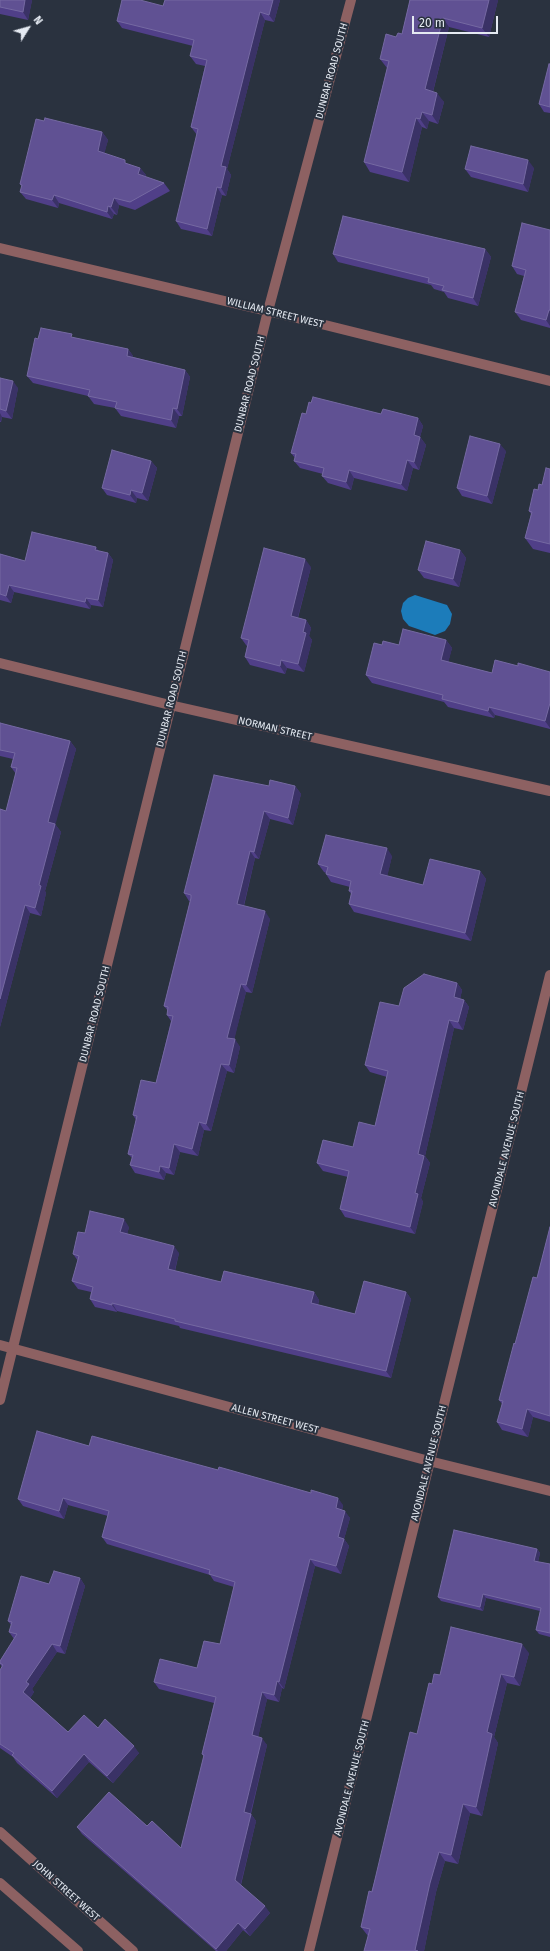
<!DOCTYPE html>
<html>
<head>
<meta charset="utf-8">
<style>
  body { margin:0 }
  #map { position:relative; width:550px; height:1951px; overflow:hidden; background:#2a323f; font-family:"Fira Sans",sans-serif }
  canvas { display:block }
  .north { position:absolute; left:8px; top:8px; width:40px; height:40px; -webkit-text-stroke:3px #2a323f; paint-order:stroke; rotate:53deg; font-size:11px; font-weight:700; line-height:16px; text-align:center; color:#e5eaf2 }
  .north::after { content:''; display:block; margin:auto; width:14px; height:18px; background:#e5eaf2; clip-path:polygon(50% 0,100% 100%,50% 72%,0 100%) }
  .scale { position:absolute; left:412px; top:16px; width:86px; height:18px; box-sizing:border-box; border:2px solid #e5eaf2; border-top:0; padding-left:5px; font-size:12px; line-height:14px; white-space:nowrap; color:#e5eaf2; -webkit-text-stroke:3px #2a323f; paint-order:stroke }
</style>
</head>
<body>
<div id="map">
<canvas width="550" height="1951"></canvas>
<div class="north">N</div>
<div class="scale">20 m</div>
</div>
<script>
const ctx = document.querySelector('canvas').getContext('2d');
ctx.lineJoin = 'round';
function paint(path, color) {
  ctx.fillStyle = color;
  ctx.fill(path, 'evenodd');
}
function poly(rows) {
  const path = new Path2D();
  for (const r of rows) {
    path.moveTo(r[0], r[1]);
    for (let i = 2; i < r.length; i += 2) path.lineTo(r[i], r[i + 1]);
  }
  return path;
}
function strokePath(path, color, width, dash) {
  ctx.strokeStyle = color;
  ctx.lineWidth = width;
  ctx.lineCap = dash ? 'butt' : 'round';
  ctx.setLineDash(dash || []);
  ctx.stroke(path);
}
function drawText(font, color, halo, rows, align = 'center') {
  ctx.font = font + ' "Fira Sans",sans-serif';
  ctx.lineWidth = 4;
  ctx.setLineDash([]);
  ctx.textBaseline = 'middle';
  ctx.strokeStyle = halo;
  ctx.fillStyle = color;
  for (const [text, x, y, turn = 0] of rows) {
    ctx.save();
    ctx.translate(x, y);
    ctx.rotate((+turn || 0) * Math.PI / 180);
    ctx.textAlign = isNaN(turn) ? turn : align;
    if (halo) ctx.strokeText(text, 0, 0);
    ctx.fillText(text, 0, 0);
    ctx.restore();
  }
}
const water = poly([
  [415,595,447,605,452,614,450,624,445,631,435,635,409,626,403,619,401,611,403,603,408,598]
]);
const minor = poly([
  [0,248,301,319,550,381],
  [0,663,170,705,550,791],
  [0,1345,429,1461,550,1491],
  [0,1400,268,311,351,0],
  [0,1832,133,1951],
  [0,1883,78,1951],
  [309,1951,550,975]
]);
const wall = poly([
  [0,0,32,0,28,20,0,14],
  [165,0,280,0,274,22,265,20,227,169,231,175,226,196,222,195,212,236,181,229,176,221,197,135,191,127,205,66,196,64,190,56,193,46,122,28,117,21,163,6],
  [410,0,498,0,489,37,449,27,433,92,444,102,438,124,429,121,427,129,422,127,409,182,370,172,364,162,387,68,380,59,396,37,402,34],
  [550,64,550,113,544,112,539,104],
  [44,121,102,132,108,140,104,153,128,164,140,168,146,175,145,177,164,183,170,191,135,210,119,205,117,215,114,214,112,219,59,203,58,208,26,199,20,192,22,187,20,184],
  [534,168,528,192,471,177,465,169],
  [550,230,550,328,521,320,515,312,524,276,517,274,512,266],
  [485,249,491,257,478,306,448,298,444,292,434,289,431,285,338,262,333,254],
  [74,338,128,349,133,356,133,357,185,370,190,377,182,416,179,416,176,428,121,416,115,408,94,404,88,396,33,383,27,376,38,339],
  [0,378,18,388,12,419,2,417,1,422,0,422],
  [311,403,381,414,418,418,423,426,420,437,426,445,419,470,413,468,407,491,354,478,351,490,328,483,322,476,323,474,300,468,294,461,295,458,291,453,306,414],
  [506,451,492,504,462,496,457,488],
  [151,461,157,468,148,501,137,498,136,503,107,495,102,488],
  [550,469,550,553,533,549,525,538,531,514,529,511,538,490,542,485],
  [460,550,466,558,459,587,424,578,418,570],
  [99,551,108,553,113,560,103,607,91,605,90,609,14,592,11,603,0,600,0,554,25,561],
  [311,567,298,618,306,620,311,628,309,636,312,640,304,672,287,668,285,674,250,665,245,657,247,646,246,645,241,638],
  [446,640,452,648,448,662,492,673,518,666,550,672,550,729,495,715,494,718,448,707,444,702,372,683,366,675,382,645,399,645],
  [0,723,70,741,76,749,55,824,61,832,45,891,46,893,41,916,30,913,0,1027,0,809,6,811,16,774,11,767,13,759,0,756],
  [269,786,295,786,301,794,293,825,270,819,259,859,255,858,244,906,270,919,252,993,246,992,234,1039,240,1047,234,1073,227,1071,211,1131,204,1130,198,1156,180,1152,174,1175,166,1173,164,1180,135,1173,130,1165,132,1158,128,1154,136,1120,133,1115,156,1083,171,1021,167,1015,168,1011,164,1006,190,901,189,901,184,893],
  [392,856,387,876,423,885,480,871,486,879,471,941,354,912,349,904,351,894,349,891,350,887,331,882,326,874,326,873,324,872,318,864],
  [457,983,462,990,460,999,464,1000,469,1007,463,1030,454,1028,425,1156,430,1163,421,1198,423,1202,415,1234,345,1217,340,1209,348,1177,323,1171,317,1163,353,1147,375,1126,387,1077,370,1072,365,1065,399,1006],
  [129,1227,127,1234,179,1253,175,1271,221,1282,314,1292,319,1300,318,1305,355,1314,406,1292,411,1299,391,1378,180,1328,179,1326,117,1311,117,1312,95,1307,90,1299,91,1292,78,1289,72,1281,78,1261,73,1254,85,1233],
  [550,1227,550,1422,533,1417,528,1437,502,1430,497,1422,502,1404,499,1400,515,1344,537,1278],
  [89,1446,343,1505,342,1510,350,1518,344,1539,349,1546,341,1574,315,1566,284,1689,282,1688,279,1702,267,1699,258,1737,267,1745,251,1814,256,1821,241,1885,270,1913,250,1936,243,1930,226,1951,216,1951,82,1834,77,1827,147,1826,181,1848,204,1757,202,1754,214,1703,159,1689,154,1682,197,1668,220,1644,234,1587,214,1581,210,1575,107,1544,102,1537,108,1516,68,1505,64,1519,23,1506,18,1499],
  [537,1549,540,1553,538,1562,550,1564,550,1637,539,1634,536,1630,540,1611,486,1598,483,1611,441,1601,438,1597],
  [80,1578,85,1586,65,1654,57,1652,32,1689,34,1692,30,1698,68,1732,98,1728,139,1753,113,1783,89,1762,57,1798,17,1763,13,1757,0,1748,0,1670,2,1667,0,1664,0,1661,14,1639,9,1632,11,1625,8,1621,49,1584],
  [529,1653,520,1686,507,1683,494,1737,498,1743,482,1816,470,1813,458,1864,445,1861,436,1892,424,1951,364,1951,368,1936,361,1927,432,1684,440,1675]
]);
const shadedWall = poly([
  [25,0,32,0,28,20,23,12],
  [273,0,280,0,274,22,269,15],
  [489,0,498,0,489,37,482,28],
  [260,12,265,20,227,169,231,175,226,196,221,188,221,166],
  [443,18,449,27,431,99,425,89],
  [437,93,444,102,438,124,432,115],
  [422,112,429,121,427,129,420,119],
  [416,118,422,127,409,182,402,172],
  [102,132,108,140,103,159,98,151],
  [528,160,534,168,528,192,523,184],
  [140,168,146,175,143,182,138,174],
  [217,187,222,195,212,236,207,229],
  [54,195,59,203,58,208,52,200],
  [114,198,119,205,117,215,111,207],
  [108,206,114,214,112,219,107,212],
  [485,249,491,257,478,306,473,298],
  [549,310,550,312,550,326,546,320],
  [128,349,133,356,132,363,127,356],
  [185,370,190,377,182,416,177,409],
  [13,381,18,388,12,419,6,411],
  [173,408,179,416,176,428,171,420],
  [0,413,2,417,1,422,0,420],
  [418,418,423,426,420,437,426,445,419,470,414,462,414,435],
  [500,444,506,451,492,504,487,496],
  [407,460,413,468,407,491,401,484],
  [151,461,157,468,148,501,142,493],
  [349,470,354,478,351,490,346,482],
  [131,490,137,498,136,503,130,495],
  [96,547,101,554,95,550],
  [460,550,466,558,459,587,453,579],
  [108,553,113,560,103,607,98,600],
  [305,559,311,567,296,624,291,616],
  [9,585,14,592,11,603,6,596],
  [86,598,91,605,90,609,85,602],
  [306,620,311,628,309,636,312,640,304,672,298,664,303,632],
  [446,640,452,648,447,668,441,660],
  [281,660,287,668,285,674,280,666],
  [550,703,550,728,545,721],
  [489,707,495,715,494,718,488,711],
  [70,741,76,749,54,830,48,822],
  [295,786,301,794,293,825,288,818],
  [264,811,270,819,259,859,254,852],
  [55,824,61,832,45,891,46,893,41,916,35,908,39,885],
  [387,848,392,856,386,882,380,874],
  [250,851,255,858,242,912,237,904],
  [480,871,486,879,471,941,465,933],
  [25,905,30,913,0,1027,0,999],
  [265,911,270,919,252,993,246,985],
  [457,983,462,990,459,1005,454,997],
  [241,984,246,992,233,1045,227,1038],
  [464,1000,469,1007,463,1030,458,1022],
  [449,1020,454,1028,425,1156,430,1163,421,1198,423,1202,415,1234,410,1227,415,1193,418,1154],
  [235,1039,240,1047,234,1073,229,1065],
  [221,1064,227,1071,211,1131,206,1124],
  [199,1122,204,1130,198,1156,192,1149],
  [174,1144,180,1152,174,1175,169,1168],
  [160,1166,166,1173,164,1180,159,1172],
  [124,1219,129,1227,126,1240,120,1232],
  [174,1246,179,1253,173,1277,168,1269],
  [314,1292,319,1300,316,1311,311,1303],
  [406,1292,411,1299,391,1378,386,1371],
  [112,1303,117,1311,117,1312,112,1305],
  [527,1409,533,1417,528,1437,522,1429],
  [63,1498,68,1505,64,1519,59,1511],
  [338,1498,343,1505,341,1515,336,1508],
  [345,1511,350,1518,344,1539,349,1546,341,1574,336,1566,338,1537],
  [537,1549,540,1553,537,1565,534,1561],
  [310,1559,315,1566,284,1689,279,1682],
  [80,1578,85,1586,65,1654,60,1646],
  [483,1594,486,1598,483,1611,480,1607],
  [52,1644,57,1652,32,1689,34,1692,29,1700,23,1692,26,1682],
  [522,1644,529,1653,520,1686,514,1677],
  [501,1674,507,1683,494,1737,498,1743,482,1816,476,1807,487,1732],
  [277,1681,282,1688,279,1702,274,1695],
  [262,1692,267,1699,257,1742,252,1735],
  [262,1738,267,1745,249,1819,244,1812],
  [134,1746,139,1753,113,1783,107,1776],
  [84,1754,89,1762,57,1798,52,1791],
  [463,1804,470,1813,458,1864,451,1855],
  [251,1814,256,1821,240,1887,235,1880],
  [439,1852,445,1861,436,1892,424,1951,416,1951,415,1950,430,1883],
  [265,1906,270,1913,250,1936,245,1929],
  [238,1923,243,1930,226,1951,218,1951,216,1949]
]);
const building = poly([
  [0,0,25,0,23,12,0,7,0,0],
  [122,0,140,0,163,6,165,0,273,0,269,15,260,12,221,166,226,167,221,188,217,187,207,229,176,221,198,129,191,127,207,60,190,56,194,40,117,21,122,0],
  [410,0,489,0,482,28,443,18,425,89,437,93,432,115,422,112,420,119,416,118,402,172,364,162,389,61,380,59,386,34,396,37,398,33,402,34,410,0],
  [549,64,550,64,550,107,539,104,549,64],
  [45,118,102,132,98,151,125,160,125,163,140,168,138,174,164,183,130,202,114,198,111,207,108,206,107,212,54,195,52,200,20,192,22,185,20,184,36,119,44,121,45,118],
  [471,146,528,160,523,184,465,169,471,146],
  [343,216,485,249,473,298,442,290,444,286,428,282,429,278,333,254,343,216],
  [522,223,550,230,550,310,549,310,546,320,515,312,526,270,512,266,522,223],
  [41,328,72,334,71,337,128,349,127,356,185,370,177,409,173,408,171,420,115,408,117,402,88,396,90,390,27,376,35,338,38,339,41,328],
  [0,378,13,381,6,411,0,409,0,378],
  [313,397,381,414,383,409,418,418,414,435,420,437,414,462,407,460,401,484,349,470,346,482,322,476,324,468,294,461,296,454,291,453,302,413,306,414,309,402,311,403,313,397],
  [470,436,500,444,487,496,457,488,470,436],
  [112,450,151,461,142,493,131,490,130,495,102,488,112,450],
  [546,468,550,469,550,544,525,538,532,512,529,511,534,489,538,490,539,484,542,485,546,468],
  [32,532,96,547,95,550,108,553,98,600,86,598,85,602,9,585,6,596,0,594,0,554,25,561,32,532],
  [426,541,460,550,453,579,418,570,426,541],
  [264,548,305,559,291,616,306,620,303,632,306,633,298,664,281,660,280,666,245,657,249,640,241,638,264,548],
  [403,629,446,640,441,660,492,673,495,660,518,666,518,663,550,672,550,703,545,721,489,707,488,711,442,699,443,695,366,675,374,643,382,645,383,641,399,645,403,629],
  [0,723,70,741,48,822,55,824,39,885,41,886,35,908,25,905,0,999,0,809,6,811,17,768,11,767,15,753,0,750,0,723],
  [214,775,269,786,270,780,295,786,288,818,264,811,254,852,250,851,237,904,265,911,246,985,241,984,227,1038,235,1039,229,1065,221,1064,206,1124,199,1122,192,1149,174,1144,169,1168,160,1166,159,1172,130,1165,133,1155,128,1154,137,1116,133,1115,141,1080,156,1083,173,1016,167,1015,168,1007,164,1006,191,898,191,895,184,893,214,775],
  [326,835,387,848,380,874,423,885,430,859,480,871,465,933,349,904,352,891,349,891,351,881,326,874,328,867,318,864,326,835],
  [424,974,457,983,454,997,464,1000,458,1022,449,1020,418,1154,424,1156,415,1193,418,1194,410,1227,340,1209,349,1171,317,1163,323,1140,353,1147,359,1122,375,1126,388,1071,365,1065,380,1002,399,1006,404,988,424,974],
  [90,1211,124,1219,120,1232,174,1246,168,1269,221,1282,224,1271,314,1292,311,1303,355,1314,364,1281,406,1292,386,1371,175,1321,175,1319,112,1303,112,1305,90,1299,93,1287,72,1281,79,1256,73,1254,78,1232,85,1233,90,1211],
  [550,1227,550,1416,527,1409,522,1429,497,1422,503,1401,499,1400,514,1343,515,1344,533,1277,537,1278,550,1227],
  [37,1431,89,1446,92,1436,218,1470,219,1467,311,1493,311,1490,338,1498,336,1508,345,1511,338,1537,344,1539,336,1566,310,1559,279,1682,277,1681,274,1695,262,1692,252,1735,262,1738,244,1812,251,1814,235,1880,265,1906,245,1929,238,1923,216,1949,77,1827,109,1792,147,1826,152,1821,181,1848,204,1755,202,1754,216,1697,154,1682,160,1659,197,1668,204,1641,220,1644,235,1582,209,1574,210,1570,102,1537,109,1511,63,1498,59,1511,18,1499,37,1431],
  [454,1530,537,1549,534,1561,550,1564,550,1633,536,1630,541,1608,483,1594,480,1607,438,1597,454,1530],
  [54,1571,80,1578,60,1646,52,1644,26,1682,29,1684,23,1692,68,1732,84,1715,98,1728,105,1719,134,1746,107,1776,84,1754,52,1791,12,1755,14,1753,0,1744,0,1670,3,1665,0,1663,0,1661,17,1634,9,1632,12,1622,8,1621,21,1576,49,1584,54,1571],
  [451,1627,522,1644,514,1677,501,1674,487,1732,492,1734,476,1807,463,1804,451,1855,439,1852,430,1883,415,1950,418,1951,364,1951,370,1929,361,1927,369,1891,372,1892,410,1732,417,1734,429,1683,432,1684,434,1674,440,1675,451,1627]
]);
const streetNames = [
  ["DUNBAR ROAD SOUTH",332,71,-75],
  ["WILLIAM STREET WEST",275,313,14],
  ["DUNBAR ROAD SOUTH",250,384,-76],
  ["DUNBAR ROAD SOUTH",172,699,-76],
  ["NORMAN STREET",275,729,13],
  ["DUNBAR ROAD SOUTH",95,1014,-76],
  ["AVONDALE AVENUE SOUTH",507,1149,-76],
  ["ALLEN STREET WEST",275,1419,15],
  ["AVONDALE AVENUE SOUTH",429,1463,-76],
  ["AVONDALE AVENUE SOUTH",352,1778,-76],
  ["JOHN STREET WEST",66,1891,42]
];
paint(water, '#1c7cba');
strokePath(minor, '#8d6162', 10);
paint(wall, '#503f88');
paint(shadedWall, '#3a3266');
paint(building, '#605193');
strokePath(building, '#7569a2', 1);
drawText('10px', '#e5eaf2', '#2a323f', streetNames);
</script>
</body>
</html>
